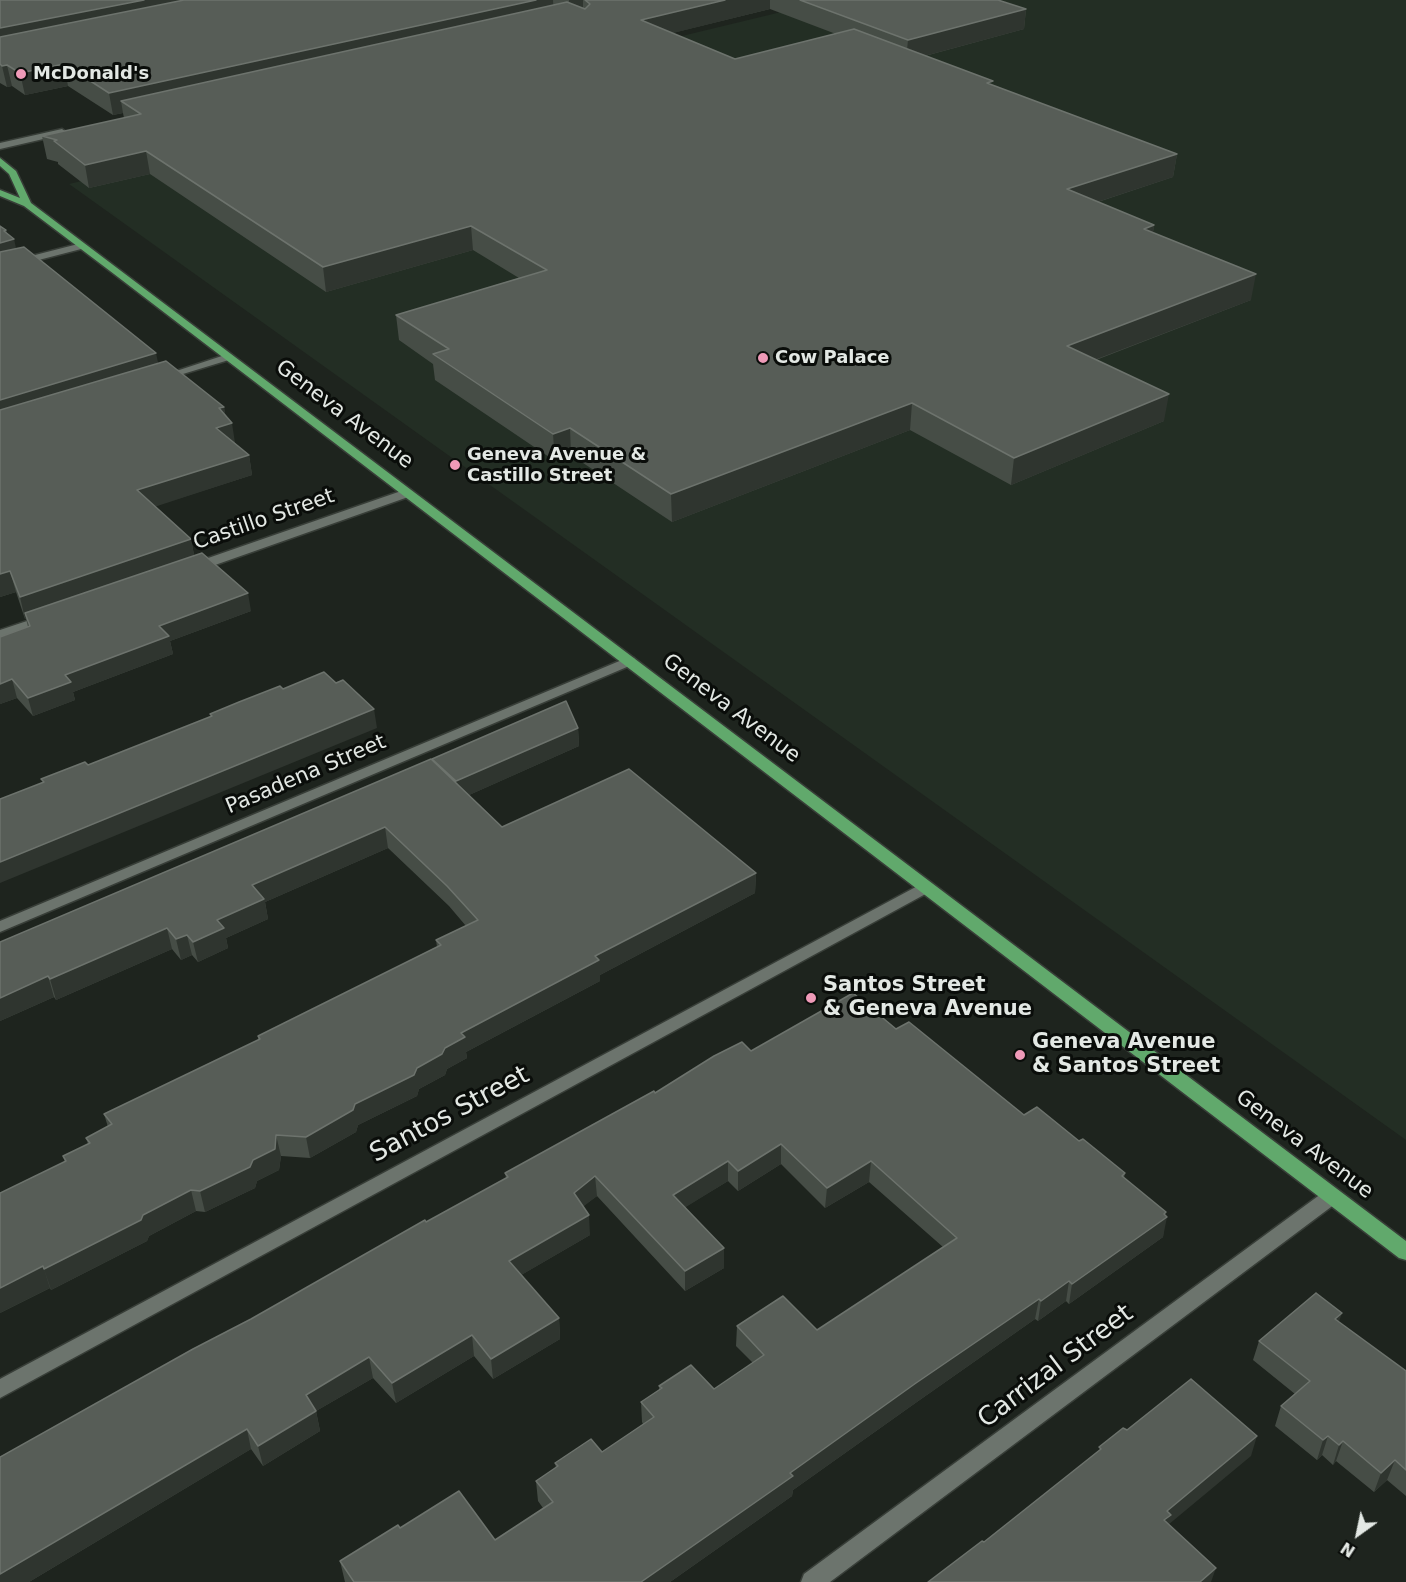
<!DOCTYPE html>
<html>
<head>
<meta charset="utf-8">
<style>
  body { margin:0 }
  #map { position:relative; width:1406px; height:1582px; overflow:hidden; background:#1e241e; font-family:"DejaVu Sans",sans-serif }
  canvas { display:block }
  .north { position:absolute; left:1328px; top:1504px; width:60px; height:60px; -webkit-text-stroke:4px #0a0d0a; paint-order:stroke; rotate:213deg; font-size:16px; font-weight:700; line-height:24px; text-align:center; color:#e3e8e4 }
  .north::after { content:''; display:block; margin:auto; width:21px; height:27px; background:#e3e8e4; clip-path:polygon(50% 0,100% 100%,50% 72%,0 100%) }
</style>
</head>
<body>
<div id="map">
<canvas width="1406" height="1582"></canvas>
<div class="north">N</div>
</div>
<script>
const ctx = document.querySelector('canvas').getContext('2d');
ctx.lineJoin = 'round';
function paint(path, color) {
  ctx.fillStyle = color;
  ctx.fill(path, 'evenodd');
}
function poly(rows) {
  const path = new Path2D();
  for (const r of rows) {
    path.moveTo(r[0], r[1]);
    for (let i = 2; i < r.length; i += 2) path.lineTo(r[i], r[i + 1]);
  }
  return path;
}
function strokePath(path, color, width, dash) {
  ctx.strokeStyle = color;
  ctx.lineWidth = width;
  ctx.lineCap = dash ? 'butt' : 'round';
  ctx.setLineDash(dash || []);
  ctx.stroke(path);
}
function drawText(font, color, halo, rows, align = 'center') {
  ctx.font = font + ' "DejaVu Sans",sans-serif';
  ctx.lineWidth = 6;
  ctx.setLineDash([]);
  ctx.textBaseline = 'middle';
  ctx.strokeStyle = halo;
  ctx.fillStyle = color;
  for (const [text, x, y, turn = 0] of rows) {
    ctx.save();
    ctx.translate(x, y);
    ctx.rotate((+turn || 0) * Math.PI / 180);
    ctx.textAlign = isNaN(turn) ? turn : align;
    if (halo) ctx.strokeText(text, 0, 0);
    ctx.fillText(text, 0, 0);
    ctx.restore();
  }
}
const built = poly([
  [831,0,1406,0,1406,1140,69,184]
]);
const minor = poly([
  [62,129,66,132,65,134,0,149,0,143,62,129],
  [82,243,87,246,85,248,0,270,0,264,82,243],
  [228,354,232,355,232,359,160,381,155,378,228,354],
  [407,489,413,493,411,496,198,571,193,572,187,568,188,565,407,489],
  [45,615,52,619,50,622,0,639,0,630,45,615],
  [629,657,634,658,636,661,634,664,0,932,0,921,629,657],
  [925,882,931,883,933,887,931,891,0,1398,0,1379,925,882],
  [1332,1189,1339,1191,1341,1196,1339,1201,830,1582,801,1582,804,1574,1325,1191,1332,1189]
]);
const major = poly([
  [0,158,16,171,31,203,1406,1241,1406,1260,1399,1258,114,274,24,206,0,196,0,190,20,198,9,174,0,166,0,158]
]);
const wall = poly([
  [0,0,998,0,1026,9,1024,29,925,56,992,85,1177,154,1173,177,1098,202,1154,225,1153,232,1251,300,1096,360,1164,421,1011,485,910,430,672,522,571,455,555,461,435,380,433,364,399,340,396,315,519,278,473,250,326,292,150,174,89,188,58,164,58,162,47,159,42,136,124,118,123,113,113,115,68,86,25,95,12,86,7,87,0,83],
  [770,9,836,34,735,59,672,33],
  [0,226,6,230,7,233,16,249,158,364,224,407,225,416,235,443,249,455,252,475,155,506,191,539,194,555,251,611,170,641,173,654,73,692,75,700,33,716,17,698,0,704,28,627,26,619,25,619,16,592,0,597],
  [578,728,579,746,469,795,502,827,756,873,755,893,600,975,600,981,466,1052,467,1058,447,1069,445,1075,419,1089,417,1096,358,1125,356,1132,310,1158,281,1156,279,1170,257,1181,255,1188,205,1212,196,1211,149,1236,147,1241,51,1290,50,1288,0,1313,65,1162,63,1156,88,1144,86,1138,108,1127,104,1114,258,1040,258,1036,437,947,436,940,466,926,449,906,388,848,265,902,268,919,226,938,228,948,198,962,192,955,181,960,172,949,56,1000,54,997,0,1021,0,942,431,759],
  [896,1029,1024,1115,1079,1141,1125,1173,1124,1178,1165,1215,1163,1237,1069,1304,1066,1301,1038,1321,1035,1319,914,1404,793,1490,792,1496,670,1582,345,1582,340,1561,400,1528,495,1540,543,1508,538,1501,536,1481,556,1468,555,1463,602,1452,643,1424,642,1422,641,1402,659,1390,659,1386,714,1389,753,1363,736,1346,737,1326,817,1330,943,1247,869,1182,825,1208,781,1164,738,1191,728,1181,685,1207,724,1268,685,1291,597,1196,583,1206,590,1235,521,1275,559,1318,560,1339,493,1379,474,1356,396,1403,373,1378,316,1411,320,1431,263,1466,251,1449,29,1582,0,1582,251,1319,506,1178,505,1173,655,1093,751,1051],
  [1339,1322,1406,1371,1406,1496,1387,1480,1374,1492,1336,1461,1333,1465,1322,1455,1317,1460,1275,1426,1281,1406,1295,1394,1253,1360,1259,1341]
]);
const shadedWall = poly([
  [144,0,248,0,0,50,0,28],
  [536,0,553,0,554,16,121,101,123,113,113,115,109,93],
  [569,0,583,0,583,10,569,14],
  [725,0,770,0,770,9,641,41,641,20],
  [1026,9,1024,29,906,61,908,40],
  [64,64,68,86,25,95,20,73],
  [7,65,12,86,7,87,2,66],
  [146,151,150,174,89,188,85,165],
  [1177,154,1173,177,1064,213,1067,189],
  [1154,225,1151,250,1144,229],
  [471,226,473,250,326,292,323,267],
  [6,230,9,241,14,239,18,257,0,262,0,243,4,231],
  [1256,274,1251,300,1063,372,1067,346],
  [156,353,160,372,0,421,0,400],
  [1169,394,1164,421,1011,485,1014,458],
  [912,403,910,430,672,522,671,494],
  [224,407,227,424,232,423,235,443,216,428,219,408],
  [570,428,571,455,555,461,553,434],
  [249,455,252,475,142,511,137,490],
  [191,539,195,560,25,613,26,619,25,619,20,597],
  [10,571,16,592,0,597,0,574],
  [248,593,251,611,170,641,173,654,73,692,75,700,33,716,28,698,65,675,159,626],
  [12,679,17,698,0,704,0,684],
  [374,709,377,728,0,883,0,862],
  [578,728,579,746,458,800,456,781],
  [385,827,388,848,265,902,268,919,226,938,228,948,198,962,193,942,217,920,252,885],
  [756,873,755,893,600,975,600,981,466,1052,467,1058,447,1069,445,1075,419,1089,417,1096,358,1125,356,1132,310,1158,306,1137,355,1104,417,1068,445,1048,461,1033,595,956],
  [167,928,172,949,56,1000,50,979],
  [187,935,192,955,181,960,176,939],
  [48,976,54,997,0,1021,0,998],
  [276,1135,281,1156,279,1170,257,1181,255,1188,205,1212,200,1191,253,1160],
  [781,1144,781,1164,738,1191,738,1171],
  [728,1161,728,1181,673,1215,673,1195],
  [871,1161,869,1182,825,1208,827,1188],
  [595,1176,597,1196,575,1213,574,1193],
  [191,1190,196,1211,149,1236,147,1241,51,1290,44,1269,143,1215],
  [1166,1212,1164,1219,1167,1217,1163,1237,1069,1304,1072,1284],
  [589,1215,590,1235,511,1281,509,1261],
  [724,1248,724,1268,685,1291,685,1271],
  [43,1266,50,1288,0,1313,0,1288],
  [1069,1281,1066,1301,1038,1321,1041,1301],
  [1039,1299,1035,1319,914,1404,793,1490,792,1496,670,1582,641,1582,790,1473,916,1383],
  [1342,1313,1335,1333,1335,1319],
  [559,1318,560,1339,493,1379,491,1359],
  [472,1335,474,1356,396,1403,392,1383],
  [369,1357,373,1378,316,1411,320,1431,263,1466,258,1446,306,1395],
  [247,1429,251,1449,29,1582,0,1582,0,1574],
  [1257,1436,1251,1456,1168,1525,1159,1540,1167,1511],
  [1328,1436,1322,1455,1317,1460,1323,1440],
  [1343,1441,1336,1461,1333,1465,1339,1445],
  [1395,1460,1387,1480,1374,1492,1381,1473],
  [1216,1568,1211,1582,1200,1582]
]);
const building = poly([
  [0,0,144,0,0,28,0,0],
  [184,0,536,0,109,93,64,64,20,73,7,65,2,66,0,64,0,37,184,0],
  [585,0,725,0,641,20,735,59,854,29,993,81,987,83,1177,154,1067,189,1154,225,1144,229,1256,274,1067,346,1169,394,1014,458,912,403,671,494,570,428,553,434,433,354,449,349,396,315,547,270,471,226,323,267,146,151,85,165,54,141,57,140,42,136,141,114,121,101,567,2,585,9,590,4,585,0],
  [800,0,998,0,1026,9,908,40,800,0],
  [0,226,6,230,4,231,14,239,0,243,0,226],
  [24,247,156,353,0,400,0,252,24,247],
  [166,361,224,407,219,408,232,423,216,428,249,455,137,490,191,539,20,597,10,571,0,574,0,410,166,361],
  [202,553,248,593,159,626,169,636,65,675,71,682,28,698,12,679,0,684,0,637,30,626,25,613,202,553],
  [324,672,336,683,343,680,374,709,0,862,0,799,44,782,41,779,85,762,88,765,212,716,210,714,239,702,280,686,283,689,324,672],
  [566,701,578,728,456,781,432,759,566,701],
  [431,759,502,827,629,769,756,873,595,956,599,960,461,1033,465,1037,445,1048,442,1054,417,1068,414,1075,355,1104,353,1110,306,1137,276,1135,275,1149,253,1160,250,1167,200,1191,191,1190,143,1215,141,1220,44,1269,43,1266,0,1288,0,1193,66,1161,63,1156,90,1143,86,1138,112,1124,104,1114,260,1039,258,1036,441,945,436,940,478,920,447,886,385,827,252,885,264,899,217,920,224,928,193,942,187,935,176,939,167,928,50,979,48,976,0,998,0,942,431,759],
  [853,993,896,1029,909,1022,1024,1115,1037,1107,1079,1141,1083,1139,1125,1173,1122,1176,1166,1212,1164,1214,1167,1217,1072,1284,1069,1281,1041,1301,1039,1299,916,1383,790,1473,793,1476,641,1582,354,1582,340,1561,398,1525,400,1528,459,1491,495,1540,553,1502,536,1481,558,1466,555,1463,591,1439,602,1452,654,1417,641,1402,662,1388,659,1386,691,1365,714,1389,764,1355,737,1326,783,1296,817,1330,957,1238,871,1161,827,1188,781,1144,738,1171,728,1161,673,1195,724,1248,685,1271,595,1176,574,1193,589,1215,509,1261,559,1318,491,1359,472,1335,392,1383,369,1357,306,1395,316,1411,258,1446,247,1429,0,1574,0,1457,193,1349,251,1319,425,1220,426,1222,508,1177,505,1173,654,1091,655,1093,714,1056,742,1042,751,1051,853,993],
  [1316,1293,1342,1313,1335,1319,1406,1371,1406,1470,1395,1460,1381,1473,1343,1441,1339,1445,1328,1436,1323,1440,1281,1406,1310,1381,1259,1341,1316,1293],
  [1191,1379,1257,1436,1167,1511,1171,1515,1164,1520,1216,1568,1200,1582,928,1582,982,1541,984,1542,1101,1449,1099,1447,1123,1428,1127,1430,1191,1379]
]);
const markers = [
  [21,74,6,"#ef9ab8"],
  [763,358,6,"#ef9ab8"],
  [455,465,6,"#ef9ab8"],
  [811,998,6,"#ef9ab8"],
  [1020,1055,6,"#ef9ab8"]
];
const farPoinames = [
  ["McDonald's",33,74],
  ["Cow Palace",775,358],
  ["Geneva Avenue &",467,455],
  ["Castillo Street",467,476]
];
const streetNames = [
  ["Geneva Avenue",344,415,37],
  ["Castillo Street",264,520,-19],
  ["Geneva Avenue",731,709,37],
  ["Pasadena Street",306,775,-23],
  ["Geneva Avenue",1304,1145,37]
];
const poiNames = [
  ["Santos Street",823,986],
  ["& Geneva Avenue",823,1010],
  ["Geneva Avenue",1032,1043],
  ["& Santos Street",1032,1067]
];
const nearStreetnames = [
  ["Santos Street",450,1115,-28],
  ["Carrizal Street",1056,1367,-37]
];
paint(built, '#232e24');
strokePath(minor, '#383e38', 3);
strokePath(major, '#383e38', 3);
paint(minor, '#6c746d');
paint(major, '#61a96c');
paint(wall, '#464d46');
paint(shadedWall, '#2f352f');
paint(building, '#575d57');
strokePath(building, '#6d736d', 1.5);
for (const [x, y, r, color] of markers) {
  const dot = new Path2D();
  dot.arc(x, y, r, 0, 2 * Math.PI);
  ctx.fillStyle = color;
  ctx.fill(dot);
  strokePath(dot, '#0a0d0a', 2);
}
drawText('bold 18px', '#e3e8e4', '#0a0d0a', farPoinames, 'left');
drawText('21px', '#e3e8e4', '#0a0d0a', streetNames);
drawText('bold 21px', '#e3e8e4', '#0a0d0a', poiNames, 'left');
drawText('26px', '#e3e8e4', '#0a0d0a', nearStreetnames);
</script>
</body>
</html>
